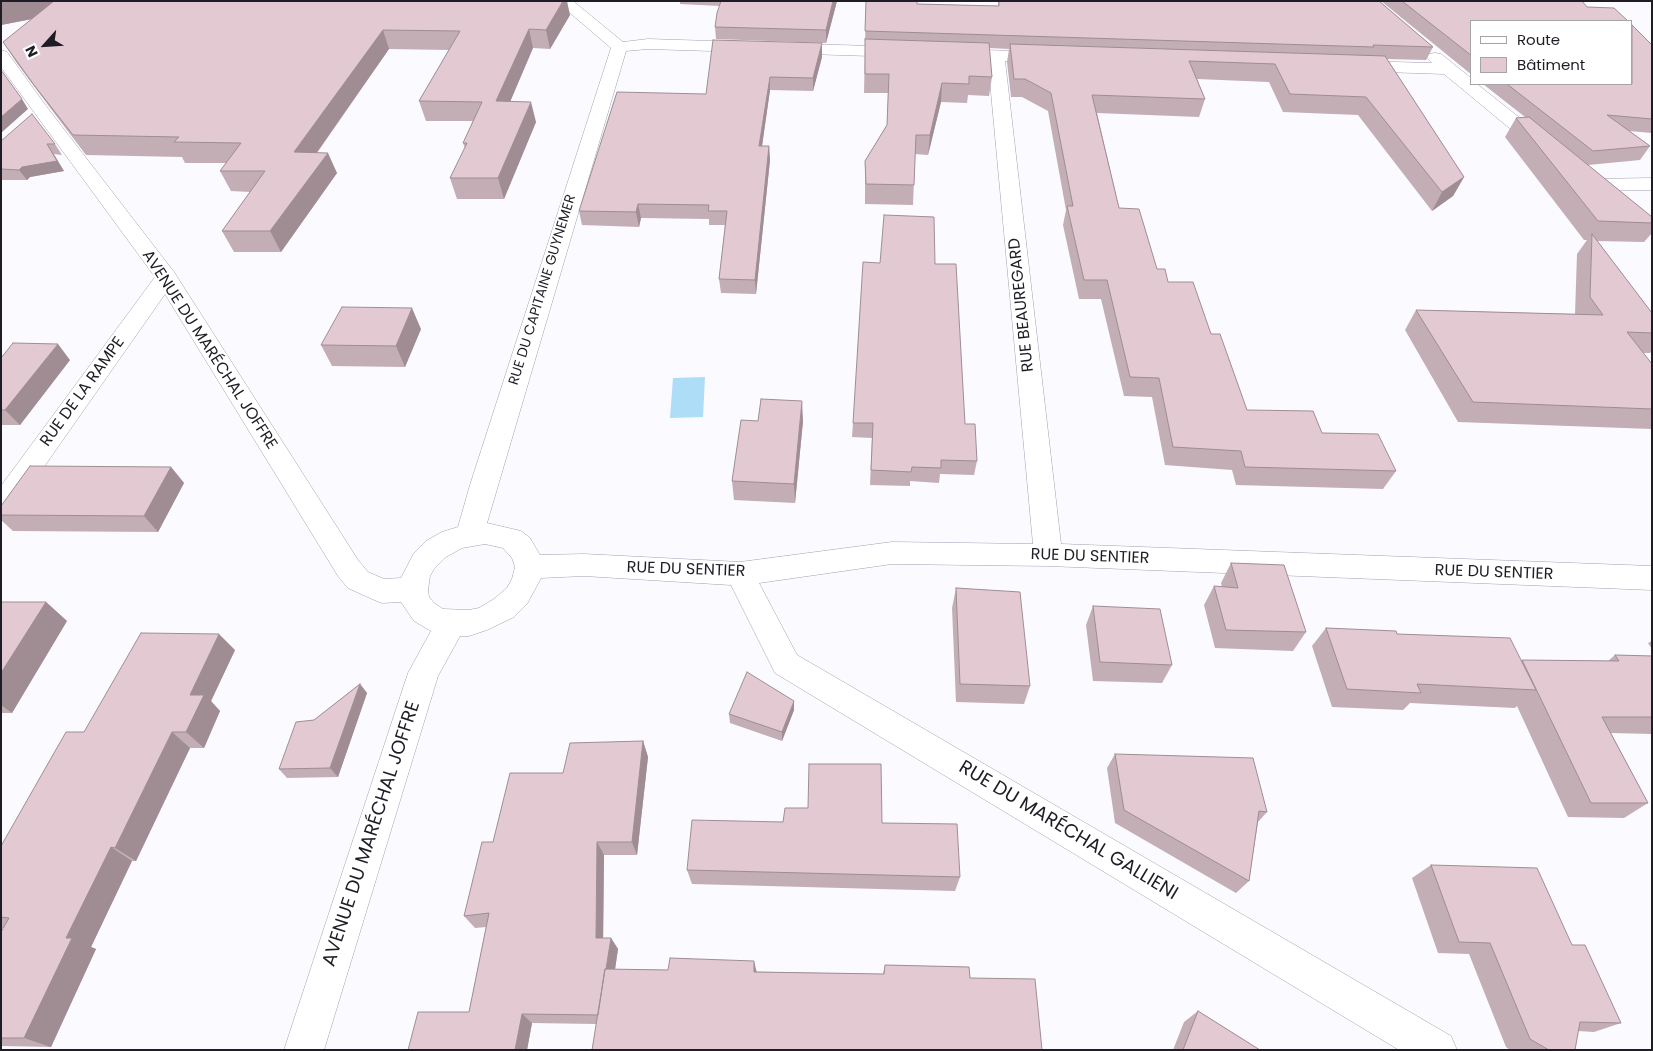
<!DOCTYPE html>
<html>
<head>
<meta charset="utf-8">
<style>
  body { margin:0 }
  #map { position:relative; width:1653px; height:1051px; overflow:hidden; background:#fbfaff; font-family:Poppins,sans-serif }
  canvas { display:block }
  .frame { position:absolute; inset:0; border:2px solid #1e1d25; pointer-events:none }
  .legend { position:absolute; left:1470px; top:20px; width:162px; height:65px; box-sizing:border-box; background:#fff; border:1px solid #a5a5a8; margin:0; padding:6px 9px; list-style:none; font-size:15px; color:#1e1d25 }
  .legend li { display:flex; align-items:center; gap:10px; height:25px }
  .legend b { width:25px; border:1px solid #a5a5a8 }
  .north { position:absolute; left:20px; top:20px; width:50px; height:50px; -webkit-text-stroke:4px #fff; paint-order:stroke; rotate:244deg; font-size:14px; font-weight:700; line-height:20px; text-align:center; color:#1e1d25 }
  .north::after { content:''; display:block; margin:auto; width:18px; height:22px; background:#1e1d25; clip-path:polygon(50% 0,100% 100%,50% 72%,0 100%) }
</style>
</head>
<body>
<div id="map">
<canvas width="1653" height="1051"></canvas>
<div class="frame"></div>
<ul class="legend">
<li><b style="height:6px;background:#fff"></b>Route</li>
<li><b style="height:14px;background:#e3cad2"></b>Bâtiment</li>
</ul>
<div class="north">N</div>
</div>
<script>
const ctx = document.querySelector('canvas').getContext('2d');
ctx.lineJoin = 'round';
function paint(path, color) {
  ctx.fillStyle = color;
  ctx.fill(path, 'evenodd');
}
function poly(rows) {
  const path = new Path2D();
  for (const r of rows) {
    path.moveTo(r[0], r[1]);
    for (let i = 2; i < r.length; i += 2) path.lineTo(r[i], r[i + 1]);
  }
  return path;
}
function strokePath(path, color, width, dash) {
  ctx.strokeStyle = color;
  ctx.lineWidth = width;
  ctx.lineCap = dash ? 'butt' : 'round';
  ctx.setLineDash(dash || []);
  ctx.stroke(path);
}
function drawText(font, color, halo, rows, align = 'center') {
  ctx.font = font + ' Poppins,sans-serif';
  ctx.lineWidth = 4;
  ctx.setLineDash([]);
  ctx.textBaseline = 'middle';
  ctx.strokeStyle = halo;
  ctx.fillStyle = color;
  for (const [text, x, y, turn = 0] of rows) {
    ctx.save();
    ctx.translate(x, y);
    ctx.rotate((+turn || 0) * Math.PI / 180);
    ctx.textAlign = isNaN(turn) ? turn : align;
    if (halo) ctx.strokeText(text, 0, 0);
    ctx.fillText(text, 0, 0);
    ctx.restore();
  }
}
const water = poly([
  [705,377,703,417,670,418,673,378]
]);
const minor = poly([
  [556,1,573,1,623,42,648,39,903,47,909,49,911,52,909,55,903,57,648,49,626,51,487,523,521,531,530,538,540,555,584,554,740,562,892,542,1033,544,988,60,947,57,945,54,947,51,953,49,1045,52,1051,54,1053,57,1051,60,1045,62,1005,61,1061,544,1652,566,1652,590,1048,566,892,564,759,583,797,655,1451,1036,1457,1050,1399,1050,775,673,731,585,584,576,541,578,527,604,514,617,487,630,469,636,460,636,438,676,324,1050,284,1050,408,673,431,631,414,621,401,602,382,603,372,599,348,588,338,576,165,294,11,514,1,517,1,486,155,277,1,67,1,50,7,52,46,106,174,272,358,560,368,572,384,579,401,578,414,553,426,541,442,532,458,527,470,485,611,48,556,1],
  [485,544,503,548,512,558,515,567,512,579,507,588,494,599,479,608,469,610,443,609,434,603,429,597,428,590,430,576,434,569,446,557,462,548,485,544],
  [1435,53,1441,54,1472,79,1472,84,1477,84,1550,142,1552,146,1550,150,1543,152,1536,150,1444,74,1355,71,1349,70,1347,66,1349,62,1355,61,1432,63,1427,58,1429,54,1435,53],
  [1652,178,1652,190,1592,191,1585,189,1582,185,1585,181,1592,179,1652,178]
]);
const wall = poly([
  [1,1,570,15,550,49,533,48,510,101,536,122,504,199,457,199,450,178,465,148,463,143,473,121,426,121,419,101,449,50,389,49,317,153,337,173,281,252,234,252,222,231,250,192,231,191,220,171,226,163,185,163,182,157,86,155,48,105,16,62,3,42,33,19,1,25],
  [680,1,837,1,826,43,716,39,715,27,720,6,680,4],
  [866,1,917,4,998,6,998,1,1379,1,1433,47,1426,60,1387,59,1464,177,1453,196,1432,211,1358,115,1283,112,1269,82,1197,79,1205,99,1199,117,1097,113,1119,208,1157,269,1211,334,1247,410,1322,433,1396,471,1383,489,1236,485,1232,470,1165,465,1152,397,1124,396,1101,299,1079,299,1063,225,1066,210,1048,111,1022,97,1011,97,1007,62,1009,49,989,48,992,77,989,96,968,95,967,103,941,102,928,155,915,154,913,205,865,204,865,161,887,125,888,93,864,93],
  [1381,1,1582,1,1472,21,1472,75],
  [1652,45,1652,133,1629,131,1650,146,1640,160,1588,165,1652,217,1652,233,1644,242,1597,241,1652,313,1652,351,1650,353,1643,353,1652,364,1652,429,1458,422,1405,330,1416,310,1575,314,1577,254,1587,240,1584,240,1505,137,1516,118,1525,117,1483,84,1632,84],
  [822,57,813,91,770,90,762,146,769,146,770,160,756,294,721,293,719,279,725,225,709,225,709,219,641,218,639,227,582,225,579,211,706,94],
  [1,141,55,144,62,155,54,154,64,171,30,177,27,180,1,180],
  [935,264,965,424,977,461,974,475,940,474,939,483,910,481,910,486,870,485,872,438,852,437,853,423],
  [421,329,405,367,332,366,321,345],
  [1,358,70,360,20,425,1,425],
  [803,421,795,503,734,500,732,481],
  [171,467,184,483,158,532,13,531,1,520,1,506],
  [1231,563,1306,632,1293,651,1215,648,1204,605,1214,586,1222,587,1221,583],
  [956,588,1030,686,1024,704,956,702,952,608],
  [1,602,46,602,67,621,12,713,1,713],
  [1093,606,1172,665,1162,683,1093,681,1086,625],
  [1326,628,1397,634,1521,661,1522,660,1608,661,1615,655,1652,656,1652,734,1611,733,1648,803,1624,818,1568,817,1517,706,1515,708,1410,703,1403,710,1332,707,1312,646],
  [1652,641,1652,649,1648,643],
  [235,650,211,701,220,711,204,748,190,748,136,861,132,861,91,947,96,949,51,1047,1,1046,1,932,4,928,1,928,1,846,84,732],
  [360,684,367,693,338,777,287,778,279,769,314,720],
  [794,710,782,741,730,723,729,714],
  [643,741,648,757,637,855,604,855,603,938,611,938,618,949,615,969,883,974,885,965,969,967,596,1024,532,1023,527,1050,408,1050,469,1012,486,927,475,928,464,916,493,842,563,773],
  [1115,754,1267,812,1258,822,1249,881,1236,893,1115,823,1107,768],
  [882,823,960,877,955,891,692,884,687,870],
  [1431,865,1572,945,1621,1023,1594,1032,1578,1031,1575,1050,1510,1050,1506,1047,1469,954,1438,953,1412,878],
  [1198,1011,1260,1050,1173,1050,1184,1022]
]);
const shadedWall = poly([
  [13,1,72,1,77,10,1,25,1,3],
  [563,1,567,1,570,15,550,49,546,30],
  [833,1,837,1,826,43,826,30],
  [529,29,533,48,502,121,496,101],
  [383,30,389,49,303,172,294,152],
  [822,43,822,57,813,91,813,78],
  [770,77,770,90,760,160,759,146],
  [942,83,941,102,928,155,930,135],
  [22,99,28,109,1,133,1,117],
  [531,102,536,122,504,199,498,178],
  [47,144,64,171,30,177,27,180,19,170],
  [769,146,770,160,756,294,755,280],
  [328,153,337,173,281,252,270,231],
  [1464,177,1453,196,1432,211,1442,192],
  [638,204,641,218,639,227,636,212],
  [412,308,421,329,405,367,396,346],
  [58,344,70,360,20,425,5,410],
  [802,401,803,421,795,503,794,484],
  [171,467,184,483,158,532,144,516],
  [46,602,67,621,12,713,1,705,1,673],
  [219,634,235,650,211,701,220,711,204,748,186,732,190,695],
  [360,684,367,693,338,777,330,768],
  [794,701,794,710,782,741,782,732],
  [172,732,190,748,136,861,115,848],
  [643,741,648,757,637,855,632,842],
  [597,842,604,855,603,949,596,938],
  [111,847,132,861,91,947,96,949,51,1047,24,1038,66,938],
  [611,938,618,949,607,1024,599,1015],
  [754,961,760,986,754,972],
  [522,1014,532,1023,527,1050,515,1050]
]);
const building = poly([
  [1,1,13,1,1,3,1,1],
  [54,1,563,1,546,30,529,29,496,101,531,102,498,178,450,178,467,143,463,143,482,102,419,101,460,31,383,30,294,152,328,153,270,231,222,231,265,171,220,171,241,143,174,142,179,137,73,135,34,85,3,42,54,1],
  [721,1,833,1,826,30,715,27,717,13,721,1],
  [866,1,917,1,917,4,999,6,999,1,1379,1,1433,47,1373,45,1374,47,865,31,866,1],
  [1402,1,1582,1,1587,7,1614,8,1628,21,1472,21,1472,56,1402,1],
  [1632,25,1652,45,1652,119,1607,115,1650,146,1593,151,1507,84,1632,84,1632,25],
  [865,39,989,43,992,77,969,76,969,84,942,83,930,135,916,135,914,185,866,184,865,161,887,125,889,74,865,74,865,39],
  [713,40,822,43,813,78,770,77,759,146,769,146,755,280,719,279,727,211,708,211,709,205,638,204,636,212,579,211,617,92,706,94,713,40],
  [1010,44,1385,56,1464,177,1442,192,1366,97,1290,94,1275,64,1189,61,1205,99,1092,95,1119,208,1139,209,1157,269,1165,269,1168,282,1193,282,1211,334,1220,334,1247,410,1313,411,1322,433,1378,434,1396,471,1245,467,1241,451,1173,447,1159,378,1130,377,1107,280,1084,280,1067,206,1073,206,1051,93,1025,79,1014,79,1010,44],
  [1,70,22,99,1,117,1,70],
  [32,114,55,144,47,144,57,161,22,167,19,170,1,169,1,141,32,114],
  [1529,117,1652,217,1652,223,1598,221,1516,118,1529,117],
  [884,215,934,217,935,264,956,264,965,424,975,424,977,461,941,460,941,468,912,467,911,472,871,470,873,423,853,423,863,262,880,263,884,215],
  [1592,234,1652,313,1652,333,1627,332,1652,364,1652,409,1473,402,1416,310,1603,315,1590,297,1592,234],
  [342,307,412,308,396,346,321,345,342,307],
  [13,343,58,344,5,410,1,410,1,358,13,343],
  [761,399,802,401,794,484,732,481,741,420,758,421,761,399],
  [30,466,171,467,144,516,1,515,1,506,30,466],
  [1231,563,1284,565,1306,632,1226,630,1214,586,1238,588,1231,563],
  [956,588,1020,592,1030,686,960,684,956,588],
  [1,602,46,602,1,673,1,602],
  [1093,606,1160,609,1172,665,1100,662,1093,606],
  [1326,628,1396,631,1397,634,1510,638,1536,690,1417,684,1421,693,1347,689,1326,628],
  [141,633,219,634,190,695,204,695,186,732,172,732,115,848,111,847,66,938,72,938,24,1038,1,1038,1,932,9,918,1,917,1,846,66,732,84,732,141,633],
  [1615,655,1652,656,1652,717,1602,717,1648,803,1591,803,1522,660,1619,661,1615,655],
  [747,672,794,701,782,732,729,714,747,672],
  [360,684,330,768,279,769,296,722,314,720,360,684],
  [643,741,632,842,597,842,596,938,611,938,606,969,605,969,598,1015,522,1014,515,1050,408,1050,418,1012,469,1012,489,913,464,916,482,842,493,842,510,773,563,773,570,743,643,741],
  [1115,754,1253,758,1267,812,1259,811,1249,881,1124,810,1115,754],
  [809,764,881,764,882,823,957,824,960,877,687,870,692,820,783,822,785,808,808,808,809,764],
  [1431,865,1537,868,1572,945,1585,945,1621,1023,1580,1022,1575,1050,1549,1050,1530,1039,1490,943,1459,942,1431,865],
  [670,958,754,961,754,972,884,974,885,965,969,967,970,978,1035,979,1042,1050,592,1050,605,969,668,970,670,958],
  [1198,1011,1260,1050,1183,1050,1198,1011]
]);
const farStreetnames = [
  ["RUE DU CAPITAINE GUYNEMER",543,290,-73]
];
const streetNames = [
  ["RUE BEAUREGARD",1022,305,-96],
  ["AVENUE DU MARÉCHAL JOFFRE",209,350,57],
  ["RUE DE LA RAMPE",83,392,-54],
  ["RUE DU SENTIER",1090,557,2],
  ["RUE DU SENTIER",686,570,2],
  ["RUE DU SENTIER",1494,573,2]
];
const nearStreetnames = [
  ["RUE DU MARÉCHAL GALLIENI",1068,831,31],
  ["AVENUE DU MARÉCHAL JOFFRE",372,834,-72]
];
paint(water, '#aeddf7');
strokePath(minor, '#a39fb4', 1);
paint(minor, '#fff');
paint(wall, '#c3aeb5');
paint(shadedWall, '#9f8d93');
paint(building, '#e3cad2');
strokePath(building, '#9f8d93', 1);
drawText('14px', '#1e1d25', '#fff', farStreetnames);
drawText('16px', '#1e1d25', '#fff', streetNames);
drawText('19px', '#1e1d25', '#fff', nearStreetnames);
</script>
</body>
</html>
